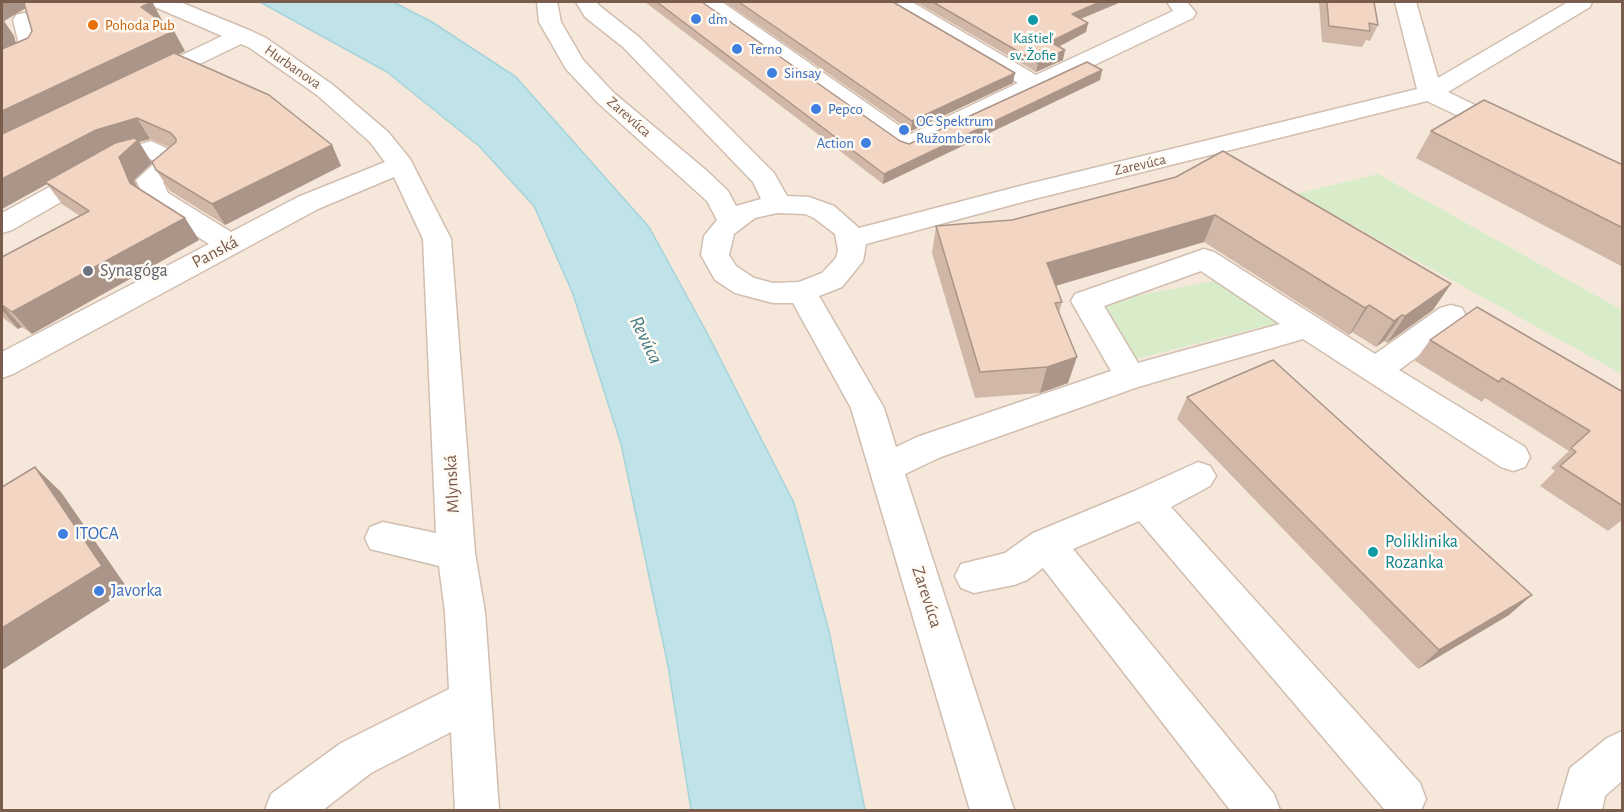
<!DOCTYPE html>
<html>
<head>
<meta charset="utf-8">
<style>
  body { margin:0 }
  #map { position:relative; width:1624px; height:812px; overflow:hidden; background:#fdf6ec; font-family:"Alegreya Sans",sans-serif }
  canvas { display:block }
  .frame { position:absolute; inset:0; border:3px solid #7a5c4d; pointer-events:none }
</style>
</head>
<body>
<div id="map">
<canvas width="1624" height="812"></canvas>
<div class="frame"></div>
</div>
<script>
const ctx = document.querySelector('canvas').getContext('2d');
ctx.lineJoin = 'round';
function paint(path, color) {
  ctx.fillStyle = color;
  ctx.fill(path, 'evenodd');
}
function poly(rows) {
  const path = new Path2D();
  for (const r of rows) {
    path.moveTo(r[0], r[1]);
    for (let i = 2; i < r.length; i += 2) path.lineTo(r[i], r[i + 1]);
  }
  return path;
}
function strokePath(path, color, width, dash) {
  ctx.strokeStyle = color;
  ctx.lineWidth = width;
  ctx.lineCap = dash ? 'butt' : 'round';
  ctx.setLineDash(dash || []);
  ctx.stroke(path);
}
function drawText(font, color, halo, rows, align = 'center') {
  ctx.font = font + ' "Alegreya Sans",sans-serif';
  ctx.lineWidth = 5;
  ctx.setLineDash([]);
  ctx.textBaseline = 'middle';
  ctx.strokeStyle = halo;
  ctx.fillStyle = color;
  for (const [text, x, y, turn = 0] of rows) {
    ctx.save();
    ctx.translate(x, y);
    ctx.rotate((+turn || 0) * Math.PI / 180);
    ctx.textAlign = isNaN(turn) ? turn : align;
    if (halo) ctx.strokeText(text, 0, 0);
    ctx.fillText(text, 0, 0);
    ctx.restore();
  }
}
const residential = poly([
  [2,2,1622,2,1622,810,2,810]
]);
const green = poly([
  [1378,174,1622,310,1622,374,1296,194],
  [1220,280,1277,323,1132,360,1097,303]
]);
const water = poly([
  [260,2,393,2,432,22,516,77,649,227,706,331,794,503,829,631,865,810,691,810,668,666,621,444,573,294,534,206,479,146,387,72,260,2]
]);
const minor = poly([
  [153,2,180,2,249,30,266,38,333,85,388,132,410,159,451,239,475,553,485,612,499,810,455,810,451,732,371,773,323,810,265,810,271,794,341,743,449,689,445,612,439,566,370,549,365,538,370,527,383,522,436,533,423,239,394,177,318,209,13,374,2,378,2,352,209,244,147,204,136,180,156,162,148,158,129,163,12,230,2,233,2,213,111,153,151,141,183,156,187,161,163,182,168,193,231,232,298,197,385,162,370,142,317,95,250,48,241,44,156,85,148,87,140,85,136,80,140,75,222,36,155,7,153,2],
  [537,2,557,2,561,22,583,60,614,93,707,171,728,191,736,206,761,199,753,182,623,47,585,17,576,2,596,2,601,7,639,37,774,173,787,196,809,197,834,206,859,228,1024,185,1417,89,1395,2,1416,2,1438,78,1568,2,1592,2,1590,7,1448,92,1516,125,1519,130,1516,135,1507,137,1498,135,1427,101,1030,200,866,244,863,261,842,287,819,296,884,408,896,447,917,437,1111,371,1071,301,1075,294,1204,249,1214,252,1375,354,1440,308,1451,305,1462,308,1466,316,1462,324,1399,370,1525,447,1530,457,1525,467,1513,471,1501,467,1303,339,1138,387,941,457,905,474,1014,810,970,810,851,408,793,303,773,303,735,293,715,280,701,255,704,236,717,220,707,201,598,103,566,69,539,22,537,2],
  [777,213,805,214,814,218,835,234,838,250,836,258,822,273,799,282,773,283,754,278,736,266,729,255,734,234,755,218,777,213],
  [1201,271,1280,324,1138,363,1104,306,1201,271],
  [698,2,722,2,911,134,1018,83,890,7,888,2,912,2,1036,75,1173,11,1167,2,1187,2,1196,13,1193,18,918,149,909,152,900,149,701,7,698,2],
  [24,13,32,15,35,20,43,52,40,57,2,73,2,58,20,49,13,20,16,15,24,13],
  [1198,462,1210,466,1216,476,1210,486,1171,507,1420,783,1426,799,1421,810,1385,810,1139,521,1073,549,1274,794,1280,810,1230,810,1043,568,1027,580,1014,585,974,593,961,588,955,576,961,564,1005,553,1033,533,1132,492,1198,462],
  [1622,731,1622,781,1605,796,1602,810,1558,810,1570,768,1607,738,1622,731]
]);
const wall = poly([
  [2,2,152,2,163,22,162,22,185,51,177,55,332,145,341,166,225,225,170,191,156,170,169,147,150,139,139,142,152,163,134,180,137,187,185,218,199,240,32,334,22,327,18,329,2,317,2,257,80,216,62,204,47,184,2,209],
  [26,8,32,31,28,38,16,43,14,36,4,21],
  [645,2,702,2,900,141,909,144,1102,70,1100,80,883,184],
  [725,2,893,2,1013,83,911,131],
  [916,2,1121,2,1081,19,1088,23,1086,32,1059,47,1063,60,1036,72],
  [1319,2,1374,2,1378,25,1370,41,1366,40,1362,47,1322,42],
  [1431,131,1623,165,1623,267,1416,158],
  [1176,177,1433,310,1387,343,1384,341,1376,347,1352,332,1349,335,1204,242,1056,286,1062,302,1059,313,1068,383,1040,393,975,398,932,253,936,226,1012,220],
  [1430,340,1623,392,1623,519,1608,531,1540,486,1555,471,1551,468,1569,451,1485,398,1482,402,1415,361],
  [1187,397,1509,615,1418,669,1177,419]
]);
const shadedWall = poly([
  [2,2,36,2,4,21,14,36,17,48,2,57],
  [152,2,163,22,152,27,141,7],
  [1100,2,1121,2,1070,23,1072,14],
  [1088,23,1086,32,1048,52,1050,42],
  [174,31,185,51,2,139,2,111],
  [1065,50,1063,60,1036,72,1038,63],
  [1102,70,1100,80,883,184,884,174],
  [1015,73,1013,83,911,131,912,121],
  [137,118,150,139,139,142,152,163,134,180,145,205,45,182,47,184,2,209,2,179,96,130],
  [332,145,341,166,225,225,212,204],
  [1215,215,1204,242,1041,290,1047,263],
  [185,218,199,240,32,334,12,312],
  [1451,284,1433,310,1387,343,1405,316],
  [2,305,22,327,18,329,2,310],
  [1369,305,1352,332,1349,335,1365,308],
  [1402,315,1384,341,1376,347,1394,321],
  [1077,357,1068,383,1040,393,1047,367],
  [35,467,61,492,128,589,2,670,2,628],
  [1532,595,1509,615,1418,669,1439,650]
]);
const building = poly([
  [26,2,152,2,141,7,174,31,2,111,2,49,28,38,32,31,24,3,26,2],
  [657,2,702,2,900,141,909,144,1087,62,1102,70,884,174,657,2],
  [739,2,893,2,1015,73,912,121,739,2],
  [933,2,1100,2,1072,14,1088,23,1050,42,1065,50,1038,63,933,2],
  [1327,2,1374,2,1378,25,1369,23,1370,31,1329,26,1327,2],
  [174,53,269,95,332,145,212,204,156,170,152,162,176,142,176,139,171,133,137,118,96,130,2,179,2,134,174,53],
  [1484,100,1623,165,1623,228,1431,131,1484,100],
  [134,138,138,140,119,157,130,183,185,218,12,312,2,305,2,257,89,211,45,182,115,143,134,138],
  [1223,151,1451,284,1405,316,1402,315,1394,321,1369,305,1365,308,1215,215,1047,263,1062,302,1055,303,1077,357,1047,367,980,372,936,226,1012,220,1176,177,1223,151],
  [1477,307,1623,392,1623,506,1560,466,1576,452,1571,448,1590,431,1502,378,1499,382,1430,340,1477,307],
  [1273,360,1532,595,1439,650,1187,397,1273,360],
  [35,467,102,566,2,628,2,487,35,467]
]);
const markers = [
  [696,19,6,"#3f7fe0"],
  [1033,20,6,"#0f9aa8"],
  [93,25,6,"#e8710a"],
  [737,49,6,"#3f7fe0"],
  [772,73,6,"#3f7fe0"],
  [816,109,6,"#3f7fe0"],
  [904,130,6,"#3f7fe0"],
  [866,143,6,"#3f7fe0"],
  [88,271,6,"#6b7280"],
  [63,534,6,"#3f7fe0"],
  [1373,552,6,"#0f9aa8"],
  [99,591,6,"#3f7fe0"]
];
const farShopnames = [
  ["dm",708,19],
  ["Terno",749,49],
  ["Sinsay",784,73],
  ["Pepco",828,109],
  ["OC Spektrum",916,121],
  ["Ružomberok",916,138],
  ["Action",854,143,"right"]
];
const farFoodnames = [
  ["Pohoda Pub",105,25]
];
const farCulturenames = [
  ["Kaštieľ",1033,38],
  ["sv. Žofie",1033,55]
];
const farStreetnames = [
  ["Hurbanova",293,67,35],
  ["Zarevúca",629,117,41],
  ["Zarevúca",1140,165,-13]
];
const streetNames = [
  ["Panská",215,252,-28],
  ["Mlynská",452,484,-93],
  ["Zarevúca",927,597,72]
];
const worshipNames = [
  ["Synagóga",100,271]
];
const shopNames = [
  ["ITOCA",75,534],
  ["Javorka",111,591]
];
const cultureNames = [
  ["Poliklinika",1385,542],
  ["Rozanka",1385,563]
];
const waterNames = [
  ["Revúca",646,340,64]
];
paint(residential, '#f5e8da');
paint(green, '#d8ecc9');
paint(water, '#bfe3e8');
strokePath(water, '#a5d3da', 1.5);
strokePath(minor, '#d1beb0', 3);
paint(minor, '#fff');
paint(wall, '#d1b7a8');
paint(shadedWall, '#aa9588');
paint(building, '#f3d5c3');
strokePath(building, '#aa9588', 1.5);
for (const [x, y, r, color] of markers) {
  const dot = new Path2D();
  dot.arc(x, y, r, 0, 2 * Math.PI);
  ctx.fillStyle = color;
  ctx.fill(dot);
  strokePath(dot, '#fffaf3', 2);
}
drawText('15px', '#366cbe', '#fffaf3', farShopnames, 'left');
drawText('15px', '#c56008', '#fffaf3', farFoodnames, 'left');
drawText('15px', '#0d838f', '#fffaf3', farCulturenames);
drawText('15px', '#7a5c4d', '#fffaf3', farStreetnames);
drawText('18px', '#7a5c4d', '#fffaf3', streetNames);
drawText('18px', '#5b616d', '#fffaf3', worshipNames, 'left');
drawText('18px', '#366cbe', '#fffaf3', shopNames, 'left');
drawText('18px', '#0d838f', '#fffaf3', cultureNames, 'left');
drawText('italic 20px', '#437c86', '#fffaf3', waterNames);
</script>
</body>
</html>
